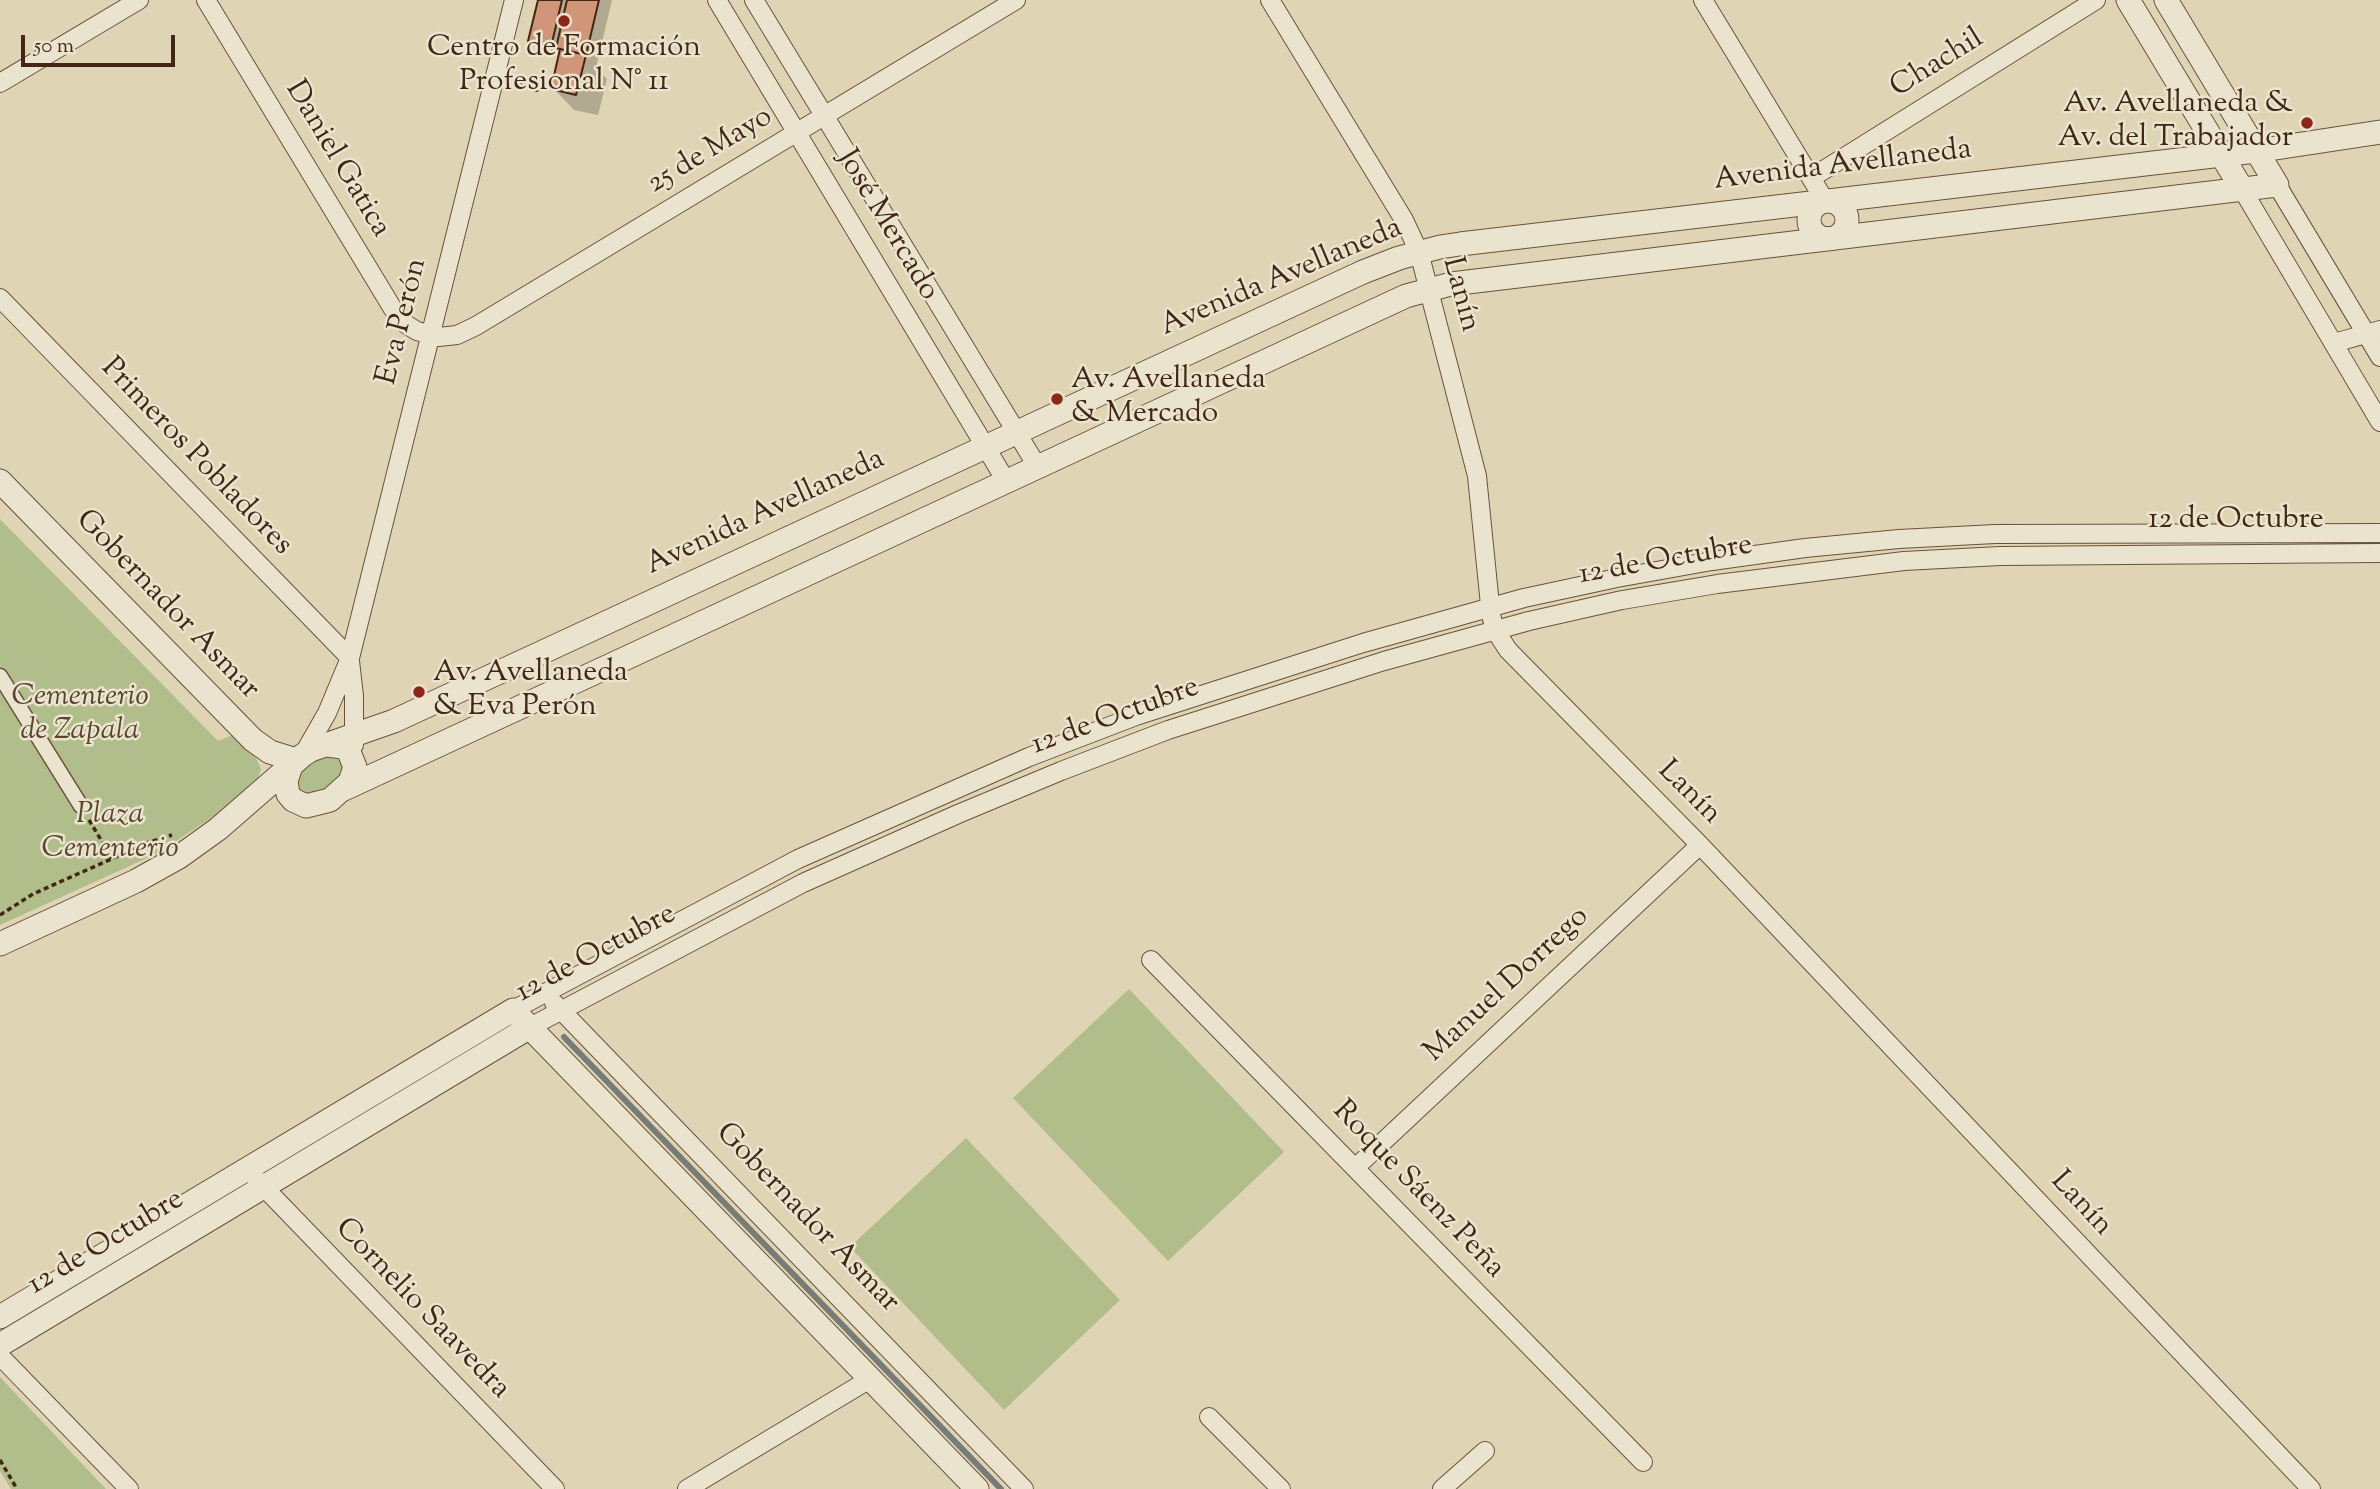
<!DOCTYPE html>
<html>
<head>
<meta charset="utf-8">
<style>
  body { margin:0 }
  #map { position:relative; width:2380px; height:1489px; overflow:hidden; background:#dfd5b4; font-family:"Sorts Mill Goudy",serif }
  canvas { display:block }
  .scale { position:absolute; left:21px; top:35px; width:154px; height:32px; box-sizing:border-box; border:4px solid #422714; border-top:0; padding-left:9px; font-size:21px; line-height:24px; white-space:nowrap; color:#422714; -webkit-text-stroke:5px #eae4ce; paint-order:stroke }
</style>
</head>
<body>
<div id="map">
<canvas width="2380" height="1489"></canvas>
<div class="scale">50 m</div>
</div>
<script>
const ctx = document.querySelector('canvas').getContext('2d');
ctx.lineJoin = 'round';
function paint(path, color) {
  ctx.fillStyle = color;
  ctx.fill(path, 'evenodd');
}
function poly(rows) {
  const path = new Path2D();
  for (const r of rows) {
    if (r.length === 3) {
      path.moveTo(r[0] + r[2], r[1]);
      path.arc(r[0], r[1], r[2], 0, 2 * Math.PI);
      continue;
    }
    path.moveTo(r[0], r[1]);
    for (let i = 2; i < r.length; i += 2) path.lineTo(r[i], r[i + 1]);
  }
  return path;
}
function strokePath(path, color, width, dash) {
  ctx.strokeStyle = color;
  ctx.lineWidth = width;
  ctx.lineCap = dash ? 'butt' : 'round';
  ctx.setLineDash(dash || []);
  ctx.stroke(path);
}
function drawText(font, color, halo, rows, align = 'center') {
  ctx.font = font + ' "Sorts Mill Goudy",serif';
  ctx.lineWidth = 5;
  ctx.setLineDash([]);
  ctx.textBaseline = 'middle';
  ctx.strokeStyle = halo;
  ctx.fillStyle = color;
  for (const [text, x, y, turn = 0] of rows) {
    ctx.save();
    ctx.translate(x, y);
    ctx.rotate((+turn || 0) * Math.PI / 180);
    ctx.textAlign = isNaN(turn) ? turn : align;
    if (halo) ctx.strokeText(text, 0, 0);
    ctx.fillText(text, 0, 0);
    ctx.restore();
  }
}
const green = poly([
  [0,519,218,741,233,735,256,758,261,769,257,781,223,810,158,853,0,925],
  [337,753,344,769,337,786,304,799,292,779,299,765],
  [1129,989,1284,1152,1168,1261,1013,1098],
  [966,1138,1120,1300,1004,1410,850,1247],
  [0,1377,106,1489,11,1489,0,1471]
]);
const shadow = poly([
  [540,0,612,0,596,68,607,79,598,115,574,110,553,88,562,51,558,48,557,52,537,47,530,41],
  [538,85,541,88,540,92,522,86]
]);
const stream = poly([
  [564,1037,1001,1489]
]);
const building = poly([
  [538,0,562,0,551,47,528,41,538,0],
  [567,0,599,0,586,55,556,48,567,0],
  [560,49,586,55,576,95,551,89,560,49],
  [522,79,539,84,537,91,520,86,522,79]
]);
const path = poly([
  [89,820,112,858],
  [0,915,33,894,147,843,172,835],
  [0,1460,17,1489]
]);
const pedestrian = poly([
  [0,676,81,806]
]);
const minor = poly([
  [206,0,393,309,407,325,417,331,439,337,457,335,476,326,1016,0],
  [717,0,1006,481],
  [754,0,1037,466],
  [1270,0,1404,220,1419,252,1477,476,1491,615,1495,630,1508,650,1700,845,2311,1489],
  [1703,0,1825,201],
  [0,83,139,0],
  [1811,178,2096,0],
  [2277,185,2380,357],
  [2242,189,2380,422],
  [0,298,350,658],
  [2334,343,2380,330],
  [350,661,354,696,354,745],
  [303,755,327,713,350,658,514,0],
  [1151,960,1643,1462],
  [554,1003,1024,1489],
  [513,1010,798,859,1029,757,1136,716,1363,643,1524,598,1617,578,1712,561,1805,548,1899,539,1995,534,2380,533],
  [530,1027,803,883,958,814,1061,771,1168,730,1384,661,1529,621,1622,600,1717,584,1904,561,2000,556,2380,553],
  [1355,1168,1700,845],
  [256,1179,555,1489],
  [0,1356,129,1489],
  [1209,1417,1281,1489],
  [687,1489,870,1379],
  [1442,1489,1485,1451]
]);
const tertiary = poly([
  [2128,0,2242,189],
  [1828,220,19],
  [0,481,253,740,270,752,296,760],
  [291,766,286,781,288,794,293,800,306,806,330,800,350,782,355,767,349,752,343,747,327,745],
  [344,789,1406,296,1451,284,2277,185,2166,0],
  [0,944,136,881,179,857,218,829,303,755,311,750,394,721,1363,272,1399,258,1440,247,1460,244,2256,151,2380,132],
  [0,1317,513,1010,977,1489],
  [0,1345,530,1027]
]);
const markers = [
  [564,21,7,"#8f2418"],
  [2307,123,7,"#8f2418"],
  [1057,399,7,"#8f2418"],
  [419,692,7,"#8f2418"]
];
const poiNames = [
  ["Centro de Formación",564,50,"center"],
  ["Profesional N° 11",564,84,"center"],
  ["Av. Avellaneda &",2293,106,"right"],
  ["Av. del Trabajador",2293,140,"right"],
  ["Av. Avellaneda",1071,382],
  ["& Mercado",1071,416],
  ["Av. Avellaneda",433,675],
  ["& Eva Perón",433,709]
];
const streetNames = [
  ["Chachil",1938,65,-32],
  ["25 de Mayo",711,152,-31],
  ["Daniel Gatica",336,160,59],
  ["Avenida Avellaneda",1843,167,-7],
  ["José Mercado",886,226,59],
  ["Avenida Avellaneda",1282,279,-23],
  ["Lanín",1459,295,75],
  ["Eva Perón",404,322,-76],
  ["Primeros Pobladores",195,458,46],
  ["Avenida Avellaneda",766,514,-25],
  ["12 de Octubre",2236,522],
  ["12 de Octubre",1666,562,-10],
  ["Gobernador Asmar",166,606,46],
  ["12 de Octubre",1116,718,-20],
  ["Lanín",1688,794,45],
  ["12 de Octubre",597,955,-28],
  ["Manuel Dorrego",1508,986,-43],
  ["Roque Sáenz Peña",1417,1191,46],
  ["Lanín",2080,1205,47],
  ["Gobernador Asmar",806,1219,46],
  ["12 de Octubre",107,1244,-31],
  ["Cornelio Saavedra",421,1310,46]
];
const parkNames = [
  ["Cementerio",80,699],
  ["de Zapala",80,733],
  ["Plaza",110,817],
  ["Cementerio",110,851]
];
paint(green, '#b2bd8c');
paint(shadow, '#0003');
strokePath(stream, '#777c77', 6);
paint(building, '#d09677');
strokePath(building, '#422714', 2);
strokePath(pedestrian, '#69523c', 17);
strokePath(minor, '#69523c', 20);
strokePath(tertiary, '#69523c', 25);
strokePath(path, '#422714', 3.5, [5, 3.5]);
strokePath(pedestrian, '#eae4ce', 14);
strokePath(minor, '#eae4ce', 18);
strokePath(tertiary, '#eae4ce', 23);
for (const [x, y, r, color] of markers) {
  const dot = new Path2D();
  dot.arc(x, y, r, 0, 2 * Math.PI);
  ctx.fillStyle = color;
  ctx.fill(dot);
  strokePath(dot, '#eae4ce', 2.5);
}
drawText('30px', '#422714', '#eae4ce', poiNames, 'left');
drawText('30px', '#422714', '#eae4ce', streetNames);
drawText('italic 30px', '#58452c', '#eae4ce', parkNames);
</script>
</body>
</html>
